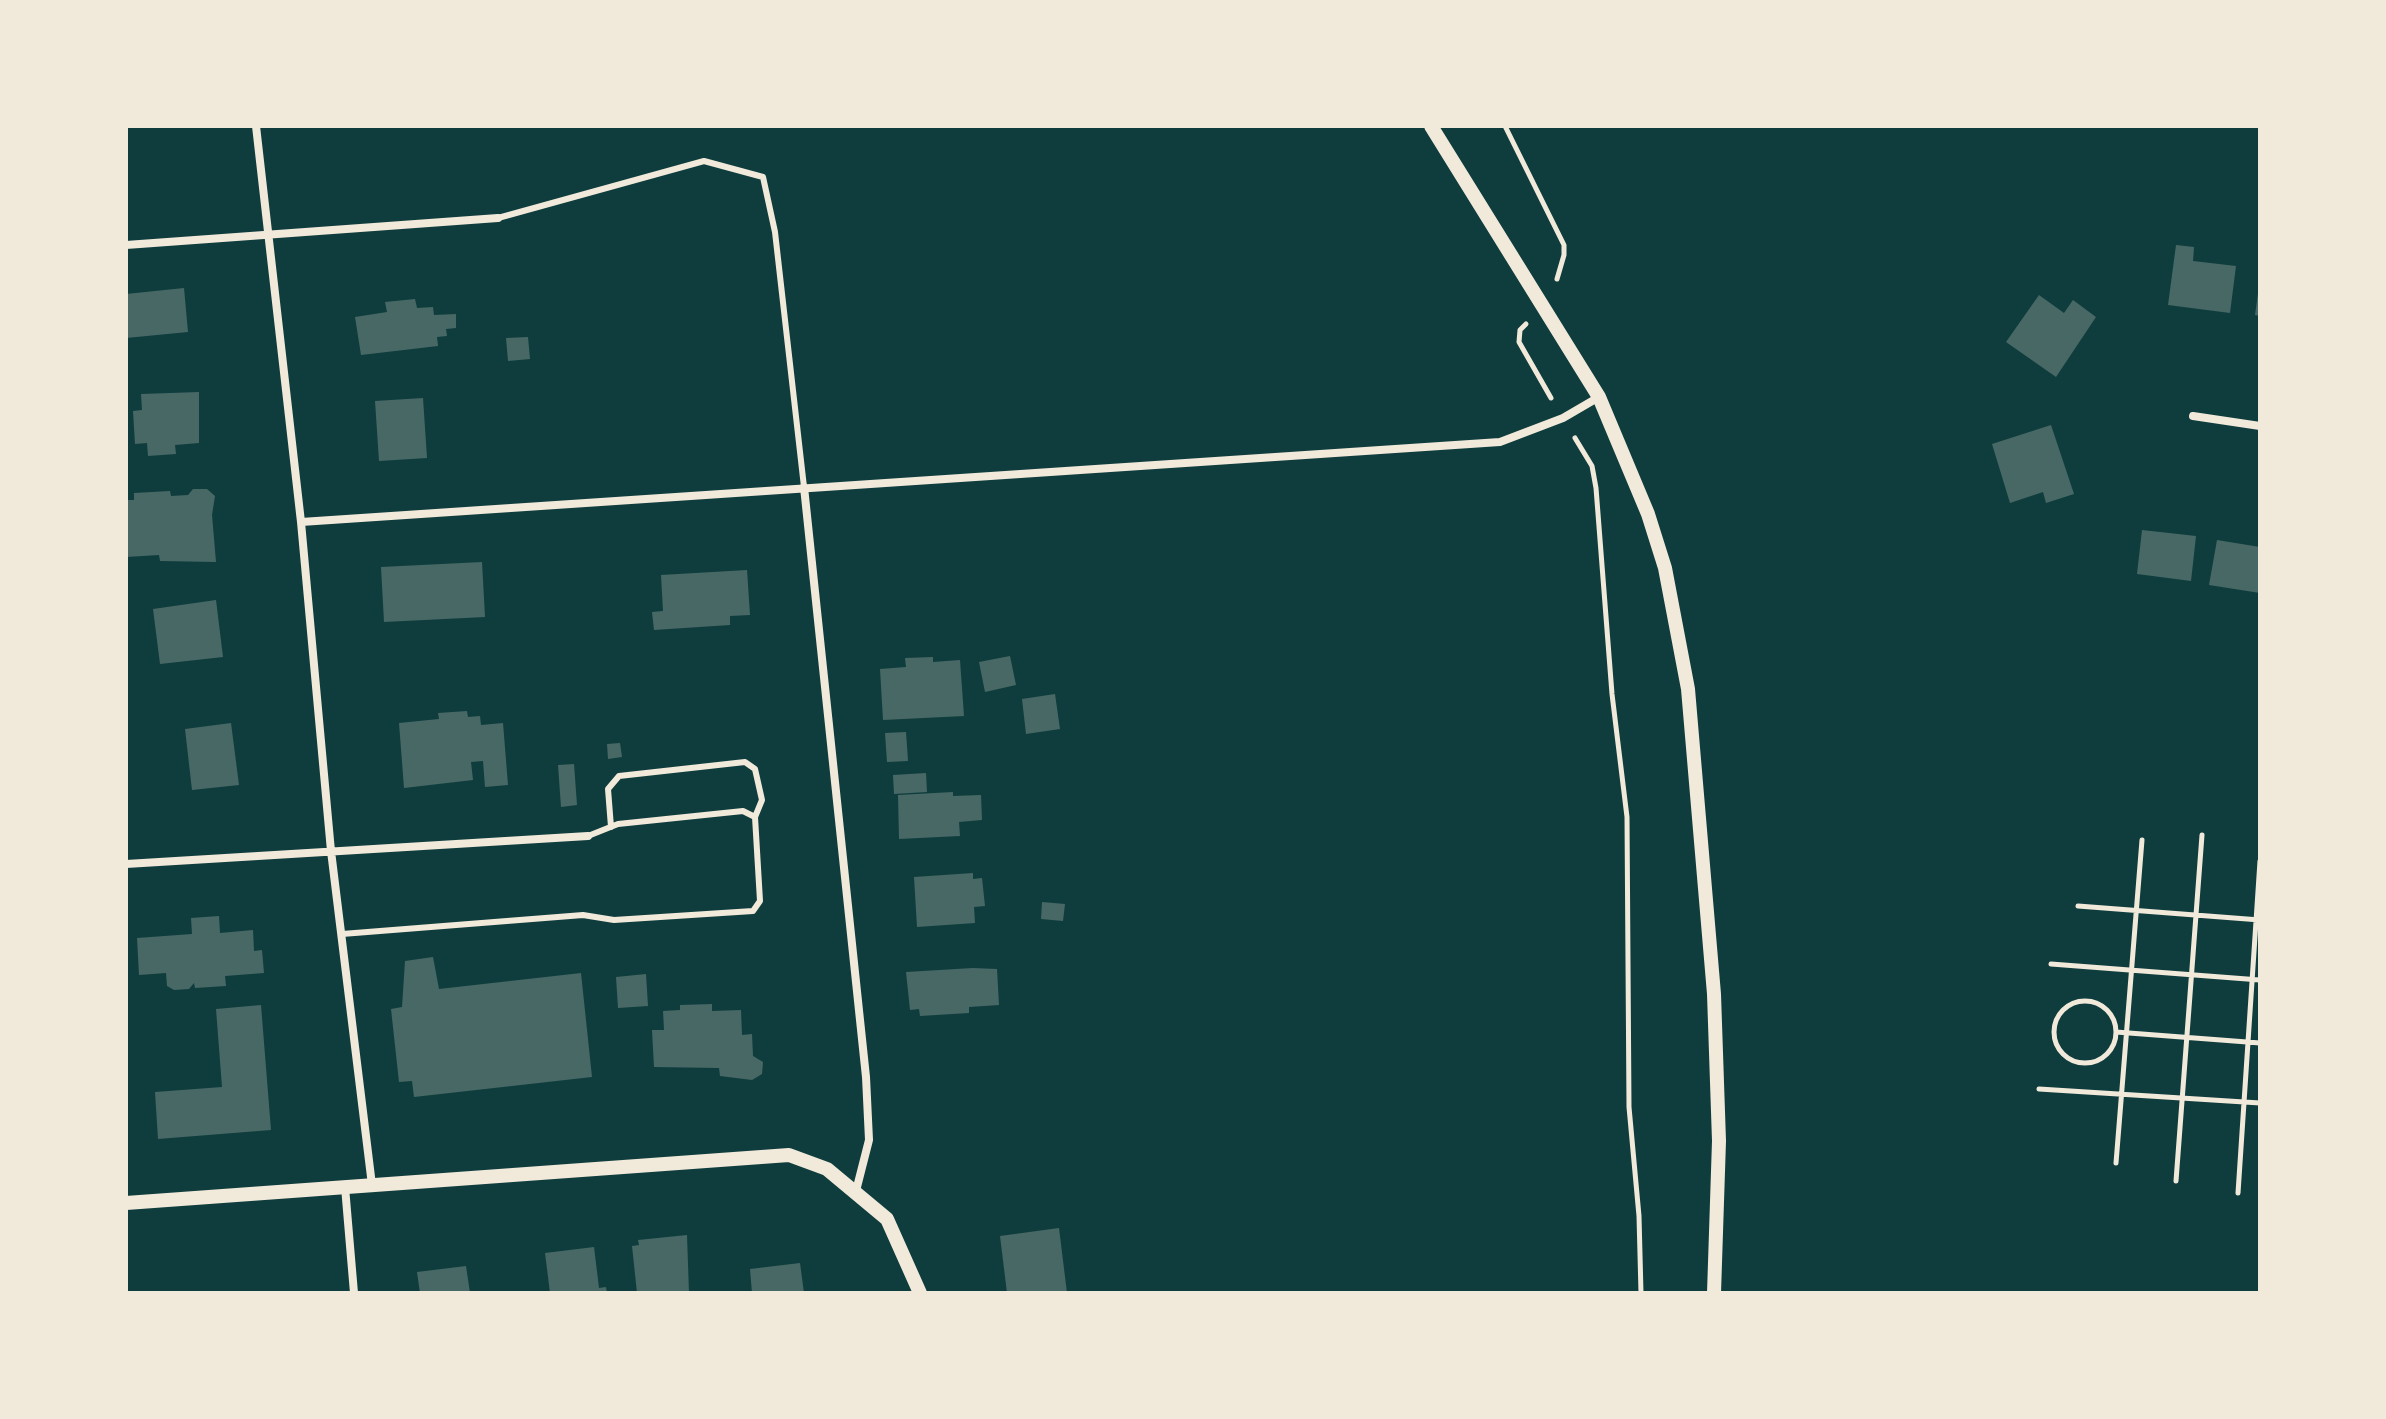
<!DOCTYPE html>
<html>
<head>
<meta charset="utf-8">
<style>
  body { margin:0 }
  #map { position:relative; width:2386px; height:1419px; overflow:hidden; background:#0f3d3e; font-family:Barlow,sans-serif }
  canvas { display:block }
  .frame { position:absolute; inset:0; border:128px solid #f1e9da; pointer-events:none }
</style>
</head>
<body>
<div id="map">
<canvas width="2386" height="1419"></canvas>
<div class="frame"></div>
</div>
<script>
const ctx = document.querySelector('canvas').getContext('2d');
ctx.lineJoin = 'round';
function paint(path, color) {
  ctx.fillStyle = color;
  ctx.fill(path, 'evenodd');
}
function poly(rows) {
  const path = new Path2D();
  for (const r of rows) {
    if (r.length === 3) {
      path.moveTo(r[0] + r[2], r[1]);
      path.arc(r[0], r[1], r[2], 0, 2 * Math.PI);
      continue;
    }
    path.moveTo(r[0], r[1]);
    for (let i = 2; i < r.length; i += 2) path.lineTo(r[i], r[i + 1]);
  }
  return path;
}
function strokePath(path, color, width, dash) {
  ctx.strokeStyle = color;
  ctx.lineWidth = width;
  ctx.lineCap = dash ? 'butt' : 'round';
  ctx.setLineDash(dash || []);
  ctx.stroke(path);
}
const building = poly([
  [2176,245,2194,247,2193,261,2236,266,2230,313,2168,305],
  [184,288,188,332,126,338,126,294],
  [2258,293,2260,293,2260,316,2255,315],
  [2039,295,2064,313,2073,300,2096,317,2056,377,2006,342],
  [415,299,417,308,433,307,434,315,456,314,456,328,446,329,447,336,437,337,438,346,361,355,355,317,387,312,385,302],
  [528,337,530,359,508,361,506,338],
  [199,392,199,443,175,445,176,454,148,456,147,443,135,444,133,411,142,410,141,394],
  [423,398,427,458,379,461,375,401],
  [2051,425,2074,494,2046,503,2043,492,2010,503,1992,444],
  [193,489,207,489,215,496,212,515,216,562,160,561,159,555,126,557,126,500,134,500,134,493,170,491,171,496,188,495],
  [2142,530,2196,536,2191,581,2137,574],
  [2217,540,2260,547,2260,593,2209,585],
  [482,562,485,617,384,622,381,567],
  [747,570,750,615,730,616,730,625,654,630,652,612,663,611,661,575],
  [216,600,223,657,160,664,153,609],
  [1010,656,1016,685,985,692,979,662],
  [933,657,933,662,960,660,964,716,883,720,880,669,906,667,905,658],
  [1055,694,1060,729,1026,734,1022,699],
  [467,711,468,717,480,716,481,725,503,723,508,785,485,787,483,761,471,762,473,780,404,788,399,723,439,719,438,713],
  [231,723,239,785,192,790,185,729],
  [906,732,908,761,887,762,885,733],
  [620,743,622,757,608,759,607,744],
  [574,764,577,805,561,807,558,765],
  [926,773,927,792,894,794,893,775],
  [953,792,953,796,981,795,982,820,959,822,960,836,899,839,898,795],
  [973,873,973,879,982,878,985,906,974,907,975,923,917,927,914,877],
  [1042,902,1065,904,1063,921,1041,919],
  [219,916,220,933,253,930,254,951,262,950,264,973,225,976,226,986,195,988,194,983,189,989,174,990,167,986,166,973,139,975,137,938,192,934,191,918],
  [433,957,439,989,581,973,592,1077,414,1097,412,1081,399,1082,391,1009,402,1007,405,961],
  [973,968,997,969,999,1005,969,1007,969,1013,920,1016,919,1009,910,1010,906,972],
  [646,974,648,1006,618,1008,616,977],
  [712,1004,712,1011,741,1010,742,1035,752,1034,753,1056,763,1062,762,1074,752,1080,720,1076,719,1068,654,1067,652,1030,664,1030,663,1011,680,1010,680,1005],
  [261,1005,271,1130,158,1139,155,1092,222,1087,216,1009],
  [1059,1228,1067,1293,1007,1293,1000,1236],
  [687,1235,689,1293,637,1293,632,1246,639,1245,638,1240],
  [594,1247,599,1288,606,1287,607,1293,550,1293,545,1253],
  [800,1263,804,1293,752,1293,750,1269],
  [466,1266,470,1293,420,1293,417,1272]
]);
const path = poly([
  [1505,126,1564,245,1564,255,1557,279],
  [1526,324,1520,330,1519,342,1551,398],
  [1575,438,1592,466,1596,488,1612,694,1627,817,1629,1107,1639,1216,1641,1293],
  [2078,906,2260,920],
  [2051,964,2260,980],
  [2085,1032,31],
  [2116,1032,2260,1043],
  [2039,1089,2260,1103],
  [2116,1163,2142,840],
  [2176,1181,2202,835],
  [2238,1193,2260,861]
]);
const service = poly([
  [498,218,704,161,763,177,775,232,804,487],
  [611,827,608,789,619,776,745,762,755,769,762,800,755,817],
  [342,934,583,915,614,920,753,911,760,901,755,817,743,811,618,824,588,836]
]);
const minor = poly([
  [256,126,301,522,331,851,372,1185],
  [126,245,498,218],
  [2193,416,2260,426],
  [804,487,866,1077,869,1140,856,1191],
  [301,522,1500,442,1563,418,1599,397],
  [126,864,588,836],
  [345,1187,354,1293]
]);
const tertiary = poly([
  [1431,126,1599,397,1648,514,1665,568,1688,689,1714,994,1719,1141,1714,1293],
  [126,1203,789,1155,827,1169,887,1219,920,1293]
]);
paint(building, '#486865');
strokePath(path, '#f1e9da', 5);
strokePath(service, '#f1e9da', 6);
strokePath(minor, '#f1e9da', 8);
strokePath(tertiary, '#f1e9da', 14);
</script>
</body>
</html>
